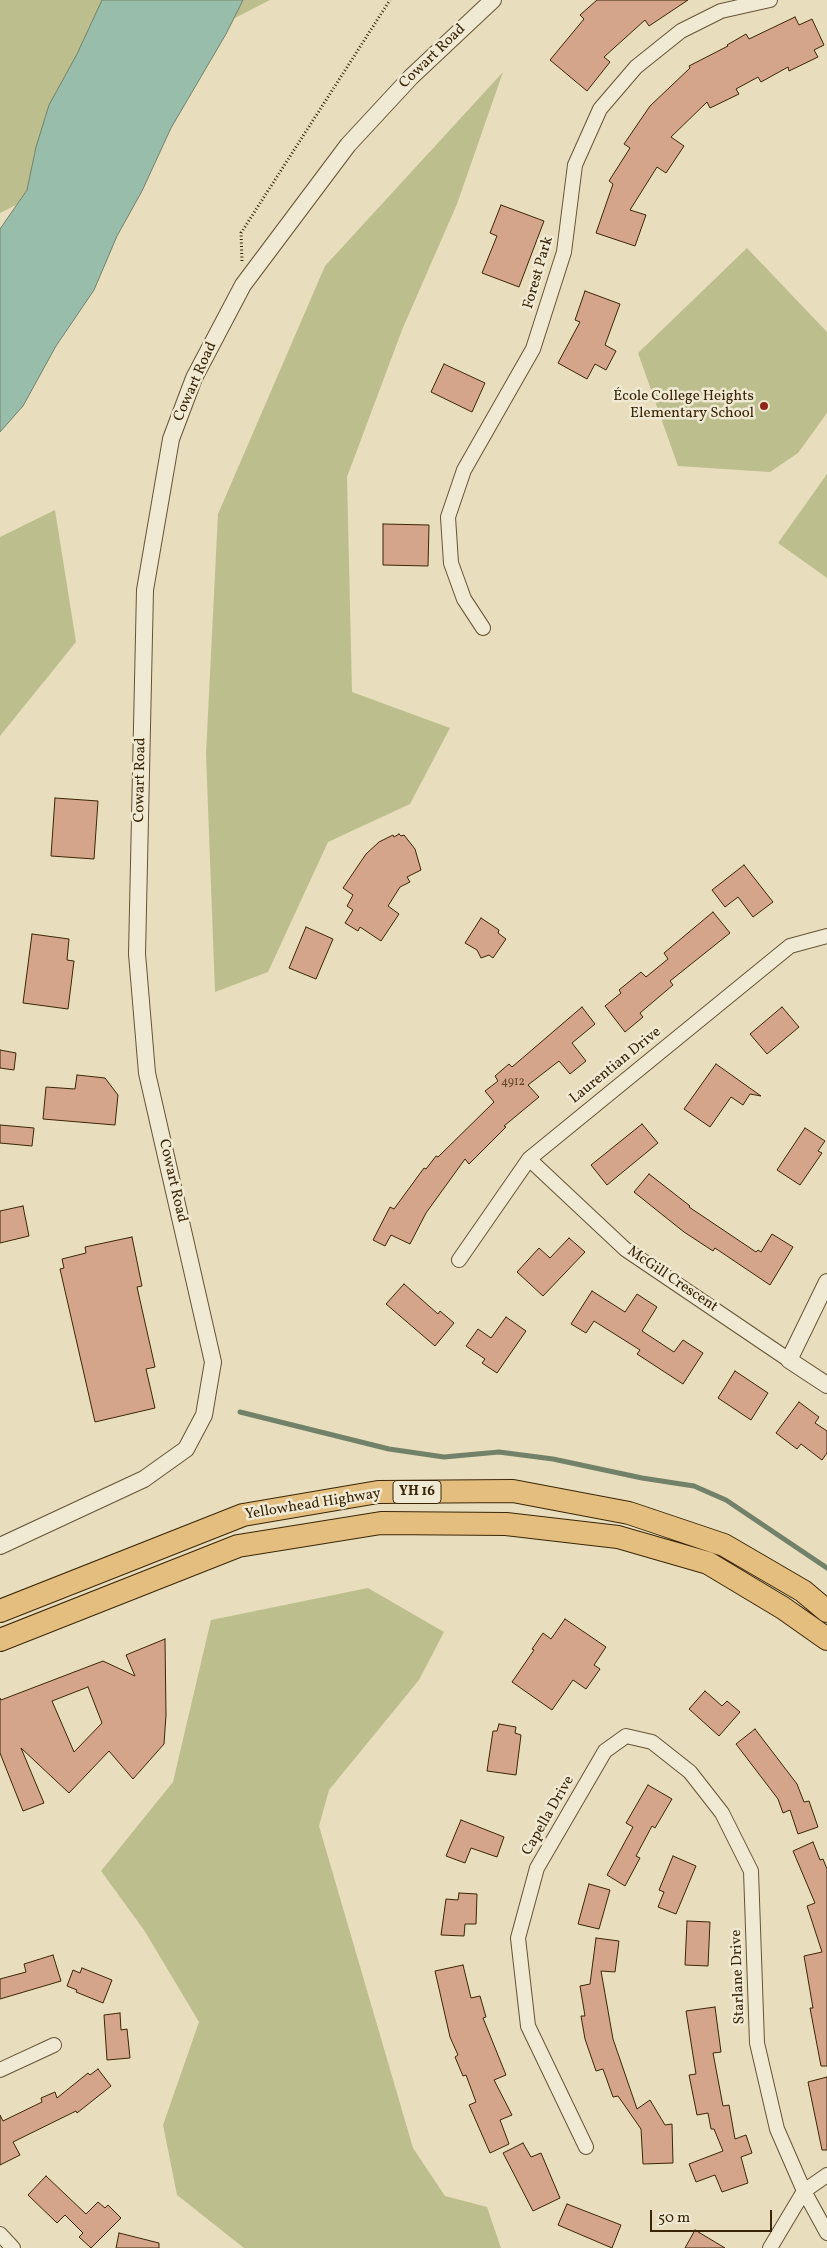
<!DOCTYPE html>
<html>
<head>
<meta charset="utf-8">
<style>
  body { margin:0 }
  #map { position:relative; width:827px; height:2248px; overflow:hidden; background:#e8ddbd; font-family:Vollkorn,serif }
  canvas { display:block }
  .scale { position:absolute; left:650px; top:2210px; width:122px; height:22px; box-sizing:border-box; border:2px solid #3a2606; border-top:0; padding-left:6px; font-size:15px; line-height:18px; white-space:nowrap; color:#3a2606; -webkit-text-stroke:4px #f0e9d4; paint-order:stroke }
</style>
</head>
<body>
<div id="map">
<canvas width="827" height="2248"></canvas>
<div class="scale">50 m</div>
</div>
<script>
const ctx = document.querySelector('canvas').getContext('2d');
ctx.lineJoin = 'round';
function paint(path, color) {
  ctx.fillStyle = color;
  ctx.fill(path, 'evenodd');
}
function poly(rows) {
  const path = new Path2D();
  for (const r of rows) {
    path.moveTo(r[0], r[1]);
    for (let i = 2; i < r.length; i += 2) path.lineTo(r[i], r[i + 1]);
  }
  return path;
}
function strokePath(path, color, width, dash) {
  ctx.strokeStyle = color;
  ctx.lineWidth = width;
  ctx.lineCap = dash ? 'butt' : 'round';
  ctx.setLineDash(dash || []);
  ctx.stroke(path);
}
function drawText(font, color, halo, rows, align = 'center') {
  ctx.font = font + ' Vollkorn,serif';
  ctx.lineWidth = 5;
  ctx.setLineDash([]);
  ctx.textBaseline = 'middle';
  ctx.strokeStyle = halo;
  ctx.fillStyle = color;
  for (const [text, x, y, turn = 0] of rows) {
    ctx.save();
    ctx.translate(x, y);
    ctx.rotate((+turn || 0) * Math.PI / 180);
    ctx.textAlign = isNaN(turn) ? turn : align;
    if (halo) ctx.strokeText(text, 0, 0);
    ctx.fillText(text, 0, 0);
    ctx.restore();
  }
}
const green = poly([
  [0,0,102,0,36,147,27,190,16,205,0,213],
  [243,0,270,0,233,19],
  [503,72,457,204,402,330,347,477,352,692,450,728,410,804,328,842,268,972,215,992,206,754,218,514,325,266],
  [747,248,827,332,827,413,798,453,770,472,678,466,638,353],
  [827,474,827,578,778,543],
  [55,510,76,642,0,736,0,537],
  [368,1588,444,1632,419,1680,329,1790,319,1826,413,2148,445,2196,487,2207,501,2248,244,2248,177,2195,163,2125,199,2022,144,1930,101,1871,173,1782,211,1620]
]);
const water = poly([
  [102,0,243,0,226,34,171,128,142,191,117,236,94,290,56,346,23,406,0,432,0,229,27,190,36,147,49,105,77,54,102,0]
]);
const stream = poly([
  [240,1412,389,1449,444,1457,499,1452,553,1459,642,1478,694,1486,726,1500,827,1568]
]);
const building = poly([
  [597,0,688,0,649,26,645,20,604,57,610,62,587,91,550,60,584,19,580,15,597,0],
  [795,17,799,25,812,19,824,45,814,50,818,57,789,71,788,67,761,82,758,77,736,89,739,94,710,108,707,102,671,137,684,146,666,173,657,167,630,210,646,215,635,246,596,233,613,184,609,181,630,148,624,144,650,106,690,68,689,66,728,46,727,45,746,34,749,39,795,17],
  [501,205,544,221,519,287,482,273,497,236,490,233,501,205],
  [585,291,620,304,605,345,616,351,606,370,595,364,587,379,558,363,580,322,575,320,585,291],
  [444,364,485,383,472,412,431,392,444,364],
  [383,524,429,525,428,566,383,565,383,524],
  [55,798,98,801,94,859,51,856,55,798],
  [399,834,401,836,404,835,415,849,421,870,407,877,410,882,400,887,388,906,399,914,381,941,360,927,358,931,345,923,353,910,347,906,353,895,343,888,366,854,379,842,393,835,394,837,399,834],
  [744,865,773,902,753,917,738,897,725,907,712,890,744,865],
  [713,912,730,933,670,981,673,985,640,1013,643,1017,625,1032,605,1006,621,993,619,990,641,972,646,977,668,959,664,953,713,912],
  [481,918,499,930,498,933,506,939,493,958,489,955,481,958,477,950,465,943,481,918],
  [306,927,333,939,316,979,289,968,306,927],
  [32,934,69,939,67,960,74,961,68,1009,23,1003,32,934],
  [582,1007,595,1024,572,1043,586,1061,570,1074,559,1061,528,1085,539,1097,504,1126,506,1127,469,1164,465,1159,426,1213,410,1244,391,1235,385,1246,373,1240,390,1207,394,1209,424,1168,426,1169,436,1156,438,1157,494,1102,485,1091,498,1081,495,1076,509,1064,512,1067,582,1007],
  [782,1007,799,1027,767,1054,750,1034,782,1007],
  [0,1050,16,1053,14,1070,0,1068,0,1050],
  [716,1064,761,1096,750,1094,743,1105,731,1097,710,1127,684,1109,716,1064],
  [77,1075,105,1078,118,1095,115,1125,43,1119,46,1087,75,1089,77,1075],
  [642,1124,658,1143,607,1185,591,1165,642,1124],
  [0,1125,34,1128,32,1146,0,1143,0,1125],
  [805,1128,825,1141,818,1151,822,1153,800,1185,777,1170,805,1128],
  [649,1174,690,1206,689,1207,756,1252,758,1250,761,1252,772,1234,793,1247,770,1285,715,1248,713,1251,684,1232,634,1192,649,1174],
  [23,1206,29,1236,0,1243,0,1211,23,1206],
  [132,1237,142,1286,137,1287,155,1367,146,1369,155,1408,95,1422,60,1269,64,1268,62,1259,86,1253,85,1247,132,1237],
  [569,1238,585,1252,543,1296,517,1272,539,1248,550,1258,569,1238],
  [404,1284,438,1314,440,1311,454,1323,435,1346,386,1304,404,1284],
  [592,1291,625,1312,637,1294,657,1307,642,1331,674,1352,683,1340,703,1353,683,1384,637,1354,640,1350,594,1321,586,1333,571,1324,592,1291],
  [506,1317,526,1331,497,1373,482,1363,485,1359,466,1346,478,1329,491,1338,506,1317],
  [735,1371,768,1393,751,1420,718,1398,735,1371],
  [799,1402,819,1417,815,1423,827,1431,827,1453,822,1460,801,1444,797,1449,776,1433,799,1402],
  [565,1619,606,1647,594,1665,600,1669,586,1689,573,1680,552,1710,512,1682,534,1650,532,1649,543,1633,551,1639,565,1619],
  [165,1639,166,1715,164,1744,133,1779,109,1751,69,1793,21,1748,44,1803,23,1811,0,1753,0,1698,1,1700,103,1661,135,1676,126,1655,165,1639],
  [88,1687,102,1723,74,1752,52,1701,88,1687],
  [705,1691,722,1706,727,1701,740,1712,719,1736,689,1709,705,1691],
  [499,1724,516,1727,515,1733,521,1735,516,1775,487,1771,493,1731,497,1731,499,1724],
  [755,1729,797,1784,804,1802,809,1801,818,1827,798,1834,790,1810,783,1813,778,1799,736,1744,755,1729],
  [648,1785,672,1799,655,1828,652,1826,636,1856,640,1858,625,1886,607,1875,633,1827,626,1823,648,1785],
  [461,1820,504,1837,497,1857,471,1848,465,1863,446,1856,461,1820],
  [813,1842,820,1860,823,1859,827,1869,827,2066,821,2066,810,2008,813,2008,804,1956,822,1952,807,1906,815,1903,793,1851,813,1842],
  [673,1856,696,1866,676,1914,658,1907,664,1892,659,1890,673,1856],
  [589,1884,610,1890,599,1929,578,1924,589,1884],
  [459,1893,477,1894,476,1924,465,1924,464,1936,441,1935,446,1899,458,1900,459,1893],
  [687,1921,710,1922,708,1966,685,1965,687,1921],
  [596,1938,619,1941,615,1972,601,1971,613,2039,637,2109,650,2100,665,2125,672,2124,673,2163,643,2164,641,2129,618,2096,613,2097,603,2069,596,2071,585,2039,581,2016,585,2016,580,1986,590,1984,596,1938],
  [53,1955,61,1981,0,1999,0,1979,26,1972,24,1964,53,1955],
  [463,1965,471,1998,480,1996,486,2017,483,2018,506,2075,494,2080,512,2115,500,2120,509,2144,490,2153,469,2105,476,2102,466,2075,463,2076,455,2057,458,2055,450,2037,435,1971,463,1965],
  [82,1968,112,1980,103,2003,76,1992,77,1990,67,1986,73,1970,80,1973,82,1968],
  [715,2007,721,2052,713,2053,723,2106,729,2105,735,2139,746,2135,752,2153,741,2157,748,2183,722,2192,715,2175,696,2182,689,2164,723,2151,714,2129,711,2129,708,2113,697,2115,689,2075,696,2074,686,2011,715,2007],
  [120,2013,121,2030,127,2029,130,2058,107,2060,104,2015,120,2013],
  [98,2069,111,2086,77,2113,76,2111,13,2142,20,2155,0,2165,0,2115,3,2121,42,2102,41,2098,55,2092,57,2098,88,2073,90,2075,98,2069],
  [827,2077,827,2150,822,2150,808,2082,827,2077],
  [523,2143,531,2157,541,2153,560,2198,533,2211,503,2153,523,2143],
  [46,2176,86,2214,98,2202,105,2208,108,2205,121,2218,91,2248,79,2237,83,2233,65,2215,57,2223,28,2195,46,2176],
  [567,2204,621,2225,612,2248,558,2225,567,2204],
  [695,2230,725,2248,685,2248,695,2230],
  [119,2233,159,2243,159,2248,116,2248,119,2233]
]);
const path = poly([
  [242,261,241,233,390,0]
]);
const minor = poly([
  [483,628,464,599,451,563,448,517,464,470,533,349,564,252,575,165,600,109,636,67,681,31,721,11,770,0],
  [529,1159,625,1249,789,1360],
  [459,1260,529,1159,790,946,827,936],
  [0,2070,54,2045],
  [586,2147,528,2026,518,1938,537,1868,605,1751,626,1736,652,1742,690,1772,722,1813,751,1871,757,2043,777,2129,804,2191,827,2233],
  [0,2234,13,2248],
  [770,2248,804,2191,827,2175]
]);
const tertiary = poly([
  [827,1282,789,1360,827,1385],
  [0,1546,144,1479,186,1449,204,1415,213,1362,147,1073,137,954,145,590,171,439,194,378,243,285,348,145,411,77,493,0]
]);
const trunk = poly([
  [0,1611,243,1515,378,1492,513,1491,629,1513,724,1545,803,1591,827,1611],
  [0,1640,238,1546,381,1523,506,1524,618,1537,708,1563,783,1608,827,1639]
]);
const markers = [
  [764,406,5,"#8f2418"]
];
const numberNames = [
  ["4912",513,1083]
];
const shields = [
  [417,1492,48]
];
const shieldNames = [
  ["YH 16",417,1492]
];
const streetNames = [
  ["Cowart Road",433,57,-44],
  ["Forest Park",539,273,-74],
  ["Cowart Road",196,382,-66],
  ["Cowart Road",141,780,-89],
  ["Laurentian Drive",616,1066,-39],
  ["Cowart Road",172,1181,77],
  ["McGill Crescent",672,1280,34],
  ["Yellowhead Highway",313,1505,-9],
  ["Capella Drive",549,1816,-60],
  ["Starlane Drive",739,1977,-92]
];
const poiNames = [
  ["École College Heights",754,397],
  ["Elementary School",754,414]
];
paint(green, '#bcbf8d');
paint(water, '#98bdab');
strokePath(water, '#728169', 1);
strokePath(stream, '#728169', 5);
paint(building, '#d5a58b');
strokePath(building, '#3a2606', 1);
strokePath(minor, '#665434', 16);
strokePath(tertiary, '#665434', 18);
strokePath(trunk, '#3a2606', 24);
strokePath(path, '#3a2606', 3, [1, 2.5]);
strokePath(minor, '#f0e9d4', 14);
strokePath(tertiary, '#f0e9d4', 16);
strokePath(trunk, '#e4be7e', 22);
for (const [x, y, r, color] of markers) {
  const dot = new Path2D();
  dot.arc(x, y, r, 0, 2 * Math.PI);
  ctx.fillStyle = color;
  ctx.fill(dot);
  strokePath(dot, '#f0e9d4', 2);
}
drawText('12px', '#614627', null, numberNames);
for (const [x, y, w] of shields) {
  const box = new Path2D();
  box.roundRect(x - w / 2, y - 11.5, w, 23, 4);
  ctx.fillStyle = '#f0e9d4';
  ctx.fill(box);
  strokePath(box, '#3a2606', 1);
}
drawText('bold 14px', '#3a2606', null, shieldNames);
drawText('15px', '#3a2606', '#f0e9d4', streetNames);
drawText('15px', '#3a2606', '#f0e9d4', poiNames, 'right');
</script>
</body>
</html>
